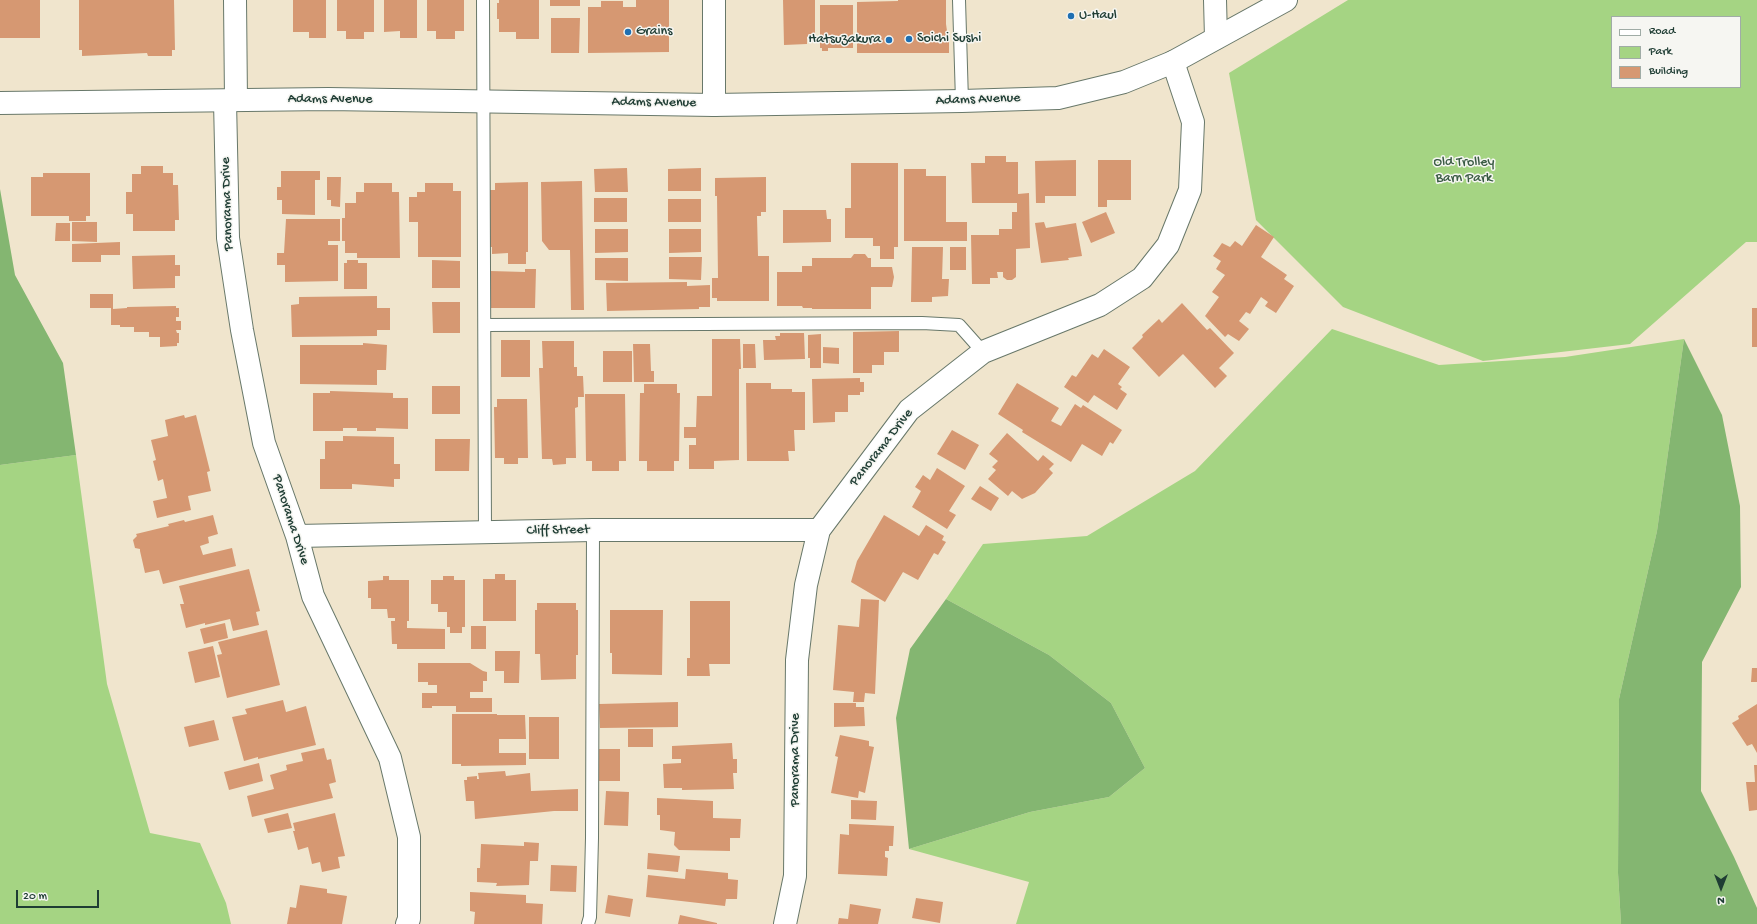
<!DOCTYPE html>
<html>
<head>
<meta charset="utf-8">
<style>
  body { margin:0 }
  #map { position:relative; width:1757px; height:924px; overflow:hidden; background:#f0e5cd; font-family:"Gochi Hand",sans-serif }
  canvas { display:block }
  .legend { position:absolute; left:1611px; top:16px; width:130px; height:72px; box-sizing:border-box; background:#f6f6f2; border:1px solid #a0aca6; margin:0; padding:5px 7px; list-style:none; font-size:12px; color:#1f3d34 }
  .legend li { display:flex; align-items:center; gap:8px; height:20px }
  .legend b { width:20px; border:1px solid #a0aca6 }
  .north { position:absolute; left:1701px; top:868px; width:40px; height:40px; -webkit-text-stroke:3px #f6f6f2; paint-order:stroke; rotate:180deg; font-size:11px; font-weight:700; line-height:16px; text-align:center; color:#1f3d34 }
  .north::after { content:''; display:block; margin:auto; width:14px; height:18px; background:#1f3d34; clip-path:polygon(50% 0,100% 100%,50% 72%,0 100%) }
  .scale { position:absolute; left:16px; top:890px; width:83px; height:18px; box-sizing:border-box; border:2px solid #1f3d34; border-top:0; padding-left:5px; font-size:12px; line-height:14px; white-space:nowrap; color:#1f3d34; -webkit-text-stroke:3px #f6f6f2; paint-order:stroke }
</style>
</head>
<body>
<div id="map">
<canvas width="1757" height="924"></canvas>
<ul class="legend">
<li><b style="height:5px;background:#fff"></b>Road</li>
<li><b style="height:11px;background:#a5d483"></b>Park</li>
<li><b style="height:11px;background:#d69872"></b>Building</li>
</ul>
<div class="north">N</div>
<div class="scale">20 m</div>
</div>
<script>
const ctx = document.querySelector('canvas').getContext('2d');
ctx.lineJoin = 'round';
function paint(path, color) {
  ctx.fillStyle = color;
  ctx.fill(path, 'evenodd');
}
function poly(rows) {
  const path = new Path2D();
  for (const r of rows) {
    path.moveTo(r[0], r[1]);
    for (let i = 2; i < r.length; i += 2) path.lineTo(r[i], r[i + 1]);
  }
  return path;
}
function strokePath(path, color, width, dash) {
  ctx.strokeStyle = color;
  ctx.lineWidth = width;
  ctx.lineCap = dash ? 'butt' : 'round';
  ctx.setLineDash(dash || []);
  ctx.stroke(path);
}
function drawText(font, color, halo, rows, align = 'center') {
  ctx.font = font + ' "Gochi Hand",sans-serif';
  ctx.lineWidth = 3;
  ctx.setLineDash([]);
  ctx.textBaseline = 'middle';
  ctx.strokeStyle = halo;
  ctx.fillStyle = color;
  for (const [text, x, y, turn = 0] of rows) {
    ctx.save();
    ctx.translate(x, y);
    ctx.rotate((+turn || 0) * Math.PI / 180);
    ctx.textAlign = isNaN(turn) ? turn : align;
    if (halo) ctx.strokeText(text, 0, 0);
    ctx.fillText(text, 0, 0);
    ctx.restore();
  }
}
const green = poly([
  [1348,0,1757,0,1757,242,1746,242,1630,344,1483,361,1343,307,1256,220,1229,73],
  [1612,17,1740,17,1740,87,1612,87],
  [1332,329,1439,365,1565,357,1684,339,1657,531,1619,699,1618,873,1621,924,1016,924,1029,882,909,849,1030,812,1109,797,1145,768,1111,703,1049,655,946,599,983,544,1087,536,1195,471],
  [76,455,107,684,150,833,200,843,226,903,231,924,0,924,0,465]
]);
const forest = poly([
  [0,189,15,275,63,363,76,455,0,465],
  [1684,339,1722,415,1740,506,1741,587,1702,662,1701,791,1734,857,1757,908,1757,924,1621,924,1618,873,1619,699,1657,531],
  [946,599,1049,655,1111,703,1145,768,1109,797,1030,812,909,849,896,718,910,649]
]);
const building = poly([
  [0,0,40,0,40,38,0,38],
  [79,0,174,0,175,50,172,50,172,56,148,56,147,53,82,56,82,50,79,50],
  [293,0,326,0,326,38,309,38,309,32,293,32],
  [337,0,374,0,374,32,364,32,364,39,346,39,346,31,337,31],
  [384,0,417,0,417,38,400,38,400,31,384,32],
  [427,0,464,0,464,31,455,31,455,39,436,39,436,31,427,31],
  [499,0,539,0,539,39,516,39,516,32,499,32,499,19,497,19,497,3,499,3],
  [550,0,580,0,580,6,550,6],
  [636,0,669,0,669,52,588,53,588,7,601,7,601,1,623,1,623,7,636,7],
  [783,0,815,0,815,37,807,37,807,44,784,45],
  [898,0,946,0,946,24,947,31,949,31,949,53,857,53,857,2,898,1],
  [820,5,853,5,853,48,828,48,828,51,822,51,822,48,820,48],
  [551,18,580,18,579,53,551,53],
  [985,156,1006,156,1006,162,1018,162,1018,194,1029,193,1030,248,1016,249,1016,277,1012,280,1007,280,1003,277,1003,272,997,272,998,278,990,278,990,284,972,284,971,235,999,235,999,229,1012,229,1012,212,1017,212,1017,203,972,203,971,163,985,163],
  [1076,160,1076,196,1045,196,1045,203,1036,203,1035,161],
  [1098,160,1131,160,1131,200,1107,200,1107,207,1098,207],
  [851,163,898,163,898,247,894,247,894,259,880,259,880,246,873,246,873,238,845,238,845,208,851,208],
  [141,166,163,166,163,173,173,173,173,185,178,185,179,220,175,220,175,231,133,231,133,214,126,214,126,192,132,192,132,174,141,174],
  [627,168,628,192,595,192,594,169],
  [701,168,701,191,668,191,668,169],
  [904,169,926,169,926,176,946,176,946,222,967,222,967,241,904,241],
  [281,171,320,171,320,180,315,180,315,215,282,214,282,200,277,200,277,187,281,187],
  [43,173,90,173,90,216,86,216,86,221,69,221,69,216,31,216,31,177,43,177],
  [327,177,341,177,340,207,331,206,331,200,327,200],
  [766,177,766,212,761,212,761,216,757,216,758,256,769,256,769,301,717,301,717,298,712,298,712,278,718,278,717,196,715,196,715,178],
  [582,181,584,310,571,310,570,250,549,250,542,241,541,182],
  [528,182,528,252,526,252,526,264,508,264,508,253,492,254,492,247,488,247,488,190,495,190,495,183],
  [364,183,392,183,392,192,399,192,400,258,357,258,357,253,345,253,345,241,342,241,342,218,345,218,345,203,356,203,356,192,364,192],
  [425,183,453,183,453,191,461,191,461,257,418,257,418,222,409,222,409,197,417,197,417,192,425,192],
  [594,198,627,198,627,222,594,222],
  [668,199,701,199,701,222,668,222],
  [783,210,826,210,827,219,831,219,831,242,783,243],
  [1106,212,1115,233,1091,243,1082,222],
  [286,219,340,219,340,241,328,241,328,245,338,245,338,281,285,282,285,265,277,265,277,253,284,253],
  [72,222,97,222,97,242,72,241],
  [1044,222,1046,228,1076,223,1082,256,1068,258,1069,260,1041,263,1035,223],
  [56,223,70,223,70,241,55,241],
  [1256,225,1274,237,1261,257,1287,275,1284,279,1294,286,1276,313,1265,306,1268,302,1261,297,1250,314,1246,312,1239,321,1249,329,1239,341,1228,334,1225,337,1205,316,1219,297,1212,292,1225,275,1216,269,1221,261,1213,256,1222,243,1230,247,1235,241,1242,246],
  [595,229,628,229,628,252,595,253],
  [669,229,701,229,701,252,669,253],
  [120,242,120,255,101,255,101,262,72,262,72,244],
  [912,247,943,247,942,279,949,279,948,296,932,297,932,302,911,302],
  [950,247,966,247,966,270,950,270],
  [854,254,865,254,868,258,871,258,871,267,892,267,894,277,892,287,871,287,871,309,812,309,812,308,803,308,802,306,777,306,777,272,802,272,802,266,812,266,812,258,851,258],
  [175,255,175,265,180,265,180,276,175,276,175,288,133,289,132,256],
  [669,257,702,257,701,280,669,279],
  [595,258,628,258,628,281,595,280],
  [347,260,358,260,358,263,367,263,367,289,344,289,344,263,347,263],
  [432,260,460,261,460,288,432,288],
  [525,269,536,269,535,308,490,308,490,271,525,272],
  [687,282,687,286,710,285,710,307,699,307,699,309,607,311,606,283],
  [90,294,113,294,113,309,127,308,127,307,176,306,176,308,179,308,179,317,176,317,176,321,181,321,181,330,176,330,177,333,179,333,179,343,177,343,177,346,160,347,160,337,149,337,149,332,134,332,134,327,120,327,120,325,111,325,111,308,90,308],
  [377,296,377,308,390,308,390,330,377,330,377,336,292,337,291,305,299,304,299,297],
  [432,302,460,302,460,333,433,333],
  [1182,303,1207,330,1210,328,1234,353,1219,368,1227,376,1215,388,1183,354,1159,377,1132,348,1143,337,1142,335,1159,319,1162,323],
  [1752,308,1757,308,1757,347,1752,347],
  [899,331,899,352,884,352,884,365,872,365,872,373,853,373,853,332],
  [780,333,804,333,805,359,764,360,763,340,776,340,775,336,780,336],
  [821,334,821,368,810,368,810,358,808,358,808,335],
  [712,339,740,339,741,369,739,369,739,460,714,461,714,469,689,469,689,445,696,445,696,438,684,438,684,427,696,427,697,396,712,396],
  [501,340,530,340,530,377,501,377],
  [542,341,574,341,574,367,577,367,577,376,583,376,584,397,578,397,578,407,575,408,576,458,566,458,566,464,553,465,552,459,542,459,539,368,543,368],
  [363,343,387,345,386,370,377,370,377,385,300,384,300,345,363,345],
  [633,344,650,344,651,371,654,371,654,382,634,382],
  [743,344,755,344,756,368,743,368],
  [823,347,839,348,839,364,823,363],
  [1104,349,1130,367,1118,384,1122,387,1120,389,1127,394,1117,410,1094,395,1088,403,1064,387,1072,375,1076,377,1092,354,1098,358],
  [603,351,632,351,632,382,603,382],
  [860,378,860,382,864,382,864,392,860,392,860,395,848,395,848,412,835,412,835,422,813,423,812,379],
  [746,383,771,383,771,389,792,389,792,392,805,392,805,430,794,430,795,451,788,451,789,461,747,461],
  [1017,383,1059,408,1051,421,1061,426,1075,404,1081,408,1083,405,1122,430,1113,444,1110,442,1102,456,1082,444,1071,462,1022,432,1023,430,998,414],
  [644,384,677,384,677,393,680,393,679,461,674,461,674,471,647,471,647,461,639,461,640,393,644,393],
  [432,386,460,386,460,414,432,414],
  [330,391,393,393,393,398,408,398,408,429,376,428,376,431,357,431,357,428,343,428,343,431,313,431,313,393,330,393],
  [585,394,625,394,626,461,619,461,619,471,592,471,592,461,586,461],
  [497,399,527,399,528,458,518,458,518,464,504,464,504,458,495,458,494,407,497,407],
  [184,415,185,418,196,415,210,471,207,472,211,491,188,496,191,510,157,518,153,501,167,498,163,479,158,481,153,461,156,460,151,440,168,436,165,420],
  [952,430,979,445,965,470,937,454],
  [1007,433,1038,461,1043,455,1054,464,1049,469,1053,473,1035,493,1022,499,1012,491,1008,496,988,479,996,470,992,467,998,461,989,454],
  [343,436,394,437,394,464,400,464,400,479,394,479,394,487,352,484,352,489,320,489,320,459,325,459,325,441,343,441],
  [435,439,470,439,469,471,435,471],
  [937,468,965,486,949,511,956,515,947,529,912,507,921,491,915,487,923,475,930,480],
  [980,486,999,498,991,511,971,499],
  [213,515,218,534,208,537,209,543,200,546,203,555,232,548,236,566,163,584,159,570,145,573,140,551,140,549,135,548,133,540,137,536,136,534,169,526,168,524,184,520,185,522],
  [884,515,919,536,926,525,944,536,942,540,946,542,938,555,934,553,918,580,903,572,885,602,851,582,857,561],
  [249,569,260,611,256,612,259,625,233,631,230,619,205,625,205,623,186,628,180,604,184,604,179,586],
  [495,574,505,574,505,580,516,580,516,621,483,621,483,579,495,579],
  [383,576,389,576,389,580,409,580,409,621,407,621,407,628,445,629,445,649,397,649,397,644,392,644,391,621,395,621,395,618,388,618,387,609,371,609,371,598,368,598,368,581,383,580],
  [443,576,454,576,454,580,465,580,465,627,462,627,462,633,450,633,450,627,447,627,447,612,438,612,438,604,431,604,431,580,443,580],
  [861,599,879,600,875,694,865,693,864,702,853,702,854,692,833,690,838,625,859,627],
  [690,601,730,601,730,664,709,664,710,676,687,676,687,658,690,658],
  [537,603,576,603,576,610,578,610,578,655,576,655,576,679,541,680,540,654,535,654,535,610,537,610],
  [610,610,663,610,662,675,612,674,612,653,610,653],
  [225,623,228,638,204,644,200,629],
  [471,626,486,626,486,649,471,649],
  [267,630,280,685,227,698,217,655,222,654,218,642],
  [213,646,220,677,195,683,188,652],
  [495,651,520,651,519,683,504,683,504,671,495,671],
  [418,663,470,663,483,671,487,672,487,681,483,681,483,692,470,692,470,698,492,698,492,712,456,712,456,706,432,706,432,708,422,708,422,693,437,693,437,685,428,685,428,682,418,682],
  [1752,668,1757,668,1757,682,1751,682],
  [283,700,286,712,306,706,316,745,258,759,258,757,244,761,232,717,247,714,245,709],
  [678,702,678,727,600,728,599,704],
  [834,703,856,703,856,707,864,707,865,726,834,727],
  [1757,704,1757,753,1752,744,1747,746,1732,723,1739,719,1738,716],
  [452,714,497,714,497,715,525,715,526,739,499,739,499,753,526,753,526,765,461,766,461,764,452,764],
  [529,717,559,717,559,759,529,759],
  [214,720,219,740,189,747,184,727],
  [628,729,653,729,653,747,628,747],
  [840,735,869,741,869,746,874,747,865,793,859,791,858,798,831,793,838,757,835,756],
  [732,743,733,759,737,759,737,773,733,773,734,789,682,790,682,788,664,788,663,764,681,763,681,759,672,759,672,746],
  [324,748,327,760,331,759,336,782,329,784,333,798,252,817,247,796,274,789,270,775,287,770,286,765,303,761,301,753],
  [599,749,620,749,620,781,599,781],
  [259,763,263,781,229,790,224,772],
  [1754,765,1757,765,1757,810,1749,811,1746,782,1755,782],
  [505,771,506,776,530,773,531,791,578,789,578,811,554,811,475,819,474,801,466,801,464,780,467,780,467,777,477,776,477,779,479,779,478,773],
  [606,791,629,792,628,826,604,825],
  [657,798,713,801,713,818,741,819,740,838,730,838,730,851,679,850,674,845,675,832,660,830,660,815,657,815],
  [851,800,877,801,876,820,851,819],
  [288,813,292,828,268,833,264,819],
  [335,813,345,856,338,857,340,868,322,872,320,862,312,864,308,847,298,850,293,831,295,831,293,823],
  [849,824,894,826,893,846,889,846,889,851,885,851,885,857,888,858,887,876,838,874,840,834,849,835],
  [524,842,539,843,538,861,530,861,529,885,496,886,497,883,477,882,477,868,480,868,481,844,524,846],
  [648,853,680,856,678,872,647,869],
  [551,865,577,866,576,892,550,891],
  [686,869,728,873,728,879,738,880,737,899,726,899,725,906,646,897,648,875,685,879],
  [300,885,327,889,327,893,347,896,342,924,287,924,290,907,296,908],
  [470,892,526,895,526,903,543,904,542,924,474,924,475,912,470,911],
  [608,895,633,899,630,917,605,913],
  [916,898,943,902,940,923,912,918],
  [850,904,881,909,878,924,838,924,839,918,848,919],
  [680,915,717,923,717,924,678,924]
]);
const lane = poly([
  [483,0,485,532],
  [959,0,962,101],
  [485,325,922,323,959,325,983,352],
  [588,924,590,917,592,838,593,530]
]);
const street = poly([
  [235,0,236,100],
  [714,0,714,105],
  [1215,0,1216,38],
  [225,101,228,238,242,330,264,443,297,536,313,596,390,758,409,837,409,919,407,924],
  [297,536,593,530,819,530],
  [785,924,795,876,797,660,806,585,819,530,909,410,983,352,1100,305,1142,278,1168,245,1190,190,1193,122,1173,62]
]);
const secondary = poly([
  [0,103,328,99,714,105,962,101,1058,98,1124,82,1173,62,1286,0]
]);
const markers = [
  [1071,16,4,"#1f6fb2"],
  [628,32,4,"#1f6fb2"],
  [909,39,4,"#1f6fb2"],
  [889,40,4,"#1f6fb2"]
];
const poiNames = [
  ["U-Haul",1079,16],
  ["Grains",636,32],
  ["Soichi Sushi",917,39],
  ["Hatsuzakura",881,40,"right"]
];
const streetNames = [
  ["Adams Avenue",330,100],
  ["Adams Avenue",978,100,-2],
  ["Adams Avenue",654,103,1],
  ["Panorama Drive",228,204,-92],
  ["Panorama Drive",882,448,-52],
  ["Panorama Drive",290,520,72],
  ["Cliff Street",558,531,-1],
  ["Panorama Drive",796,760,-90]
];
const parkNames = [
  ["Old Trolley",1464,163],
  ["Barn Park",1464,179]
];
paint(green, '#a5d483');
paint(forest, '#84b671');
paint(building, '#d69872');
strokePath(lane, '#68786a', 14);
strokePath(street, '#68786a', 24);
strokePath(secondary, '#68786a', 24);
strokePath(lane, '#fff', 12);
strokePath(street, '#fff', 22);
strokePath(secondary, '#fff', 22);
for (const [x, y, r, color] of markers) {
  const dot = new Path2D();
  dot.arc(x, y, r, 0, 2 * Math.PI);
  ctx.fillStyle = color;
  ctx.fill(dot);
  strokePath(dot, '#f6f6f2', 1.5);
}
drawText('14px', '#1f3d34', '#f6f6f2', poiNames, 'left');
drawText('14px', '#1f3d34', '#f6f6f2', streetNames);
drawText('14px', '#3a5b44', '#f6f6f2', parkNames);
</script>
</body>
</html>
